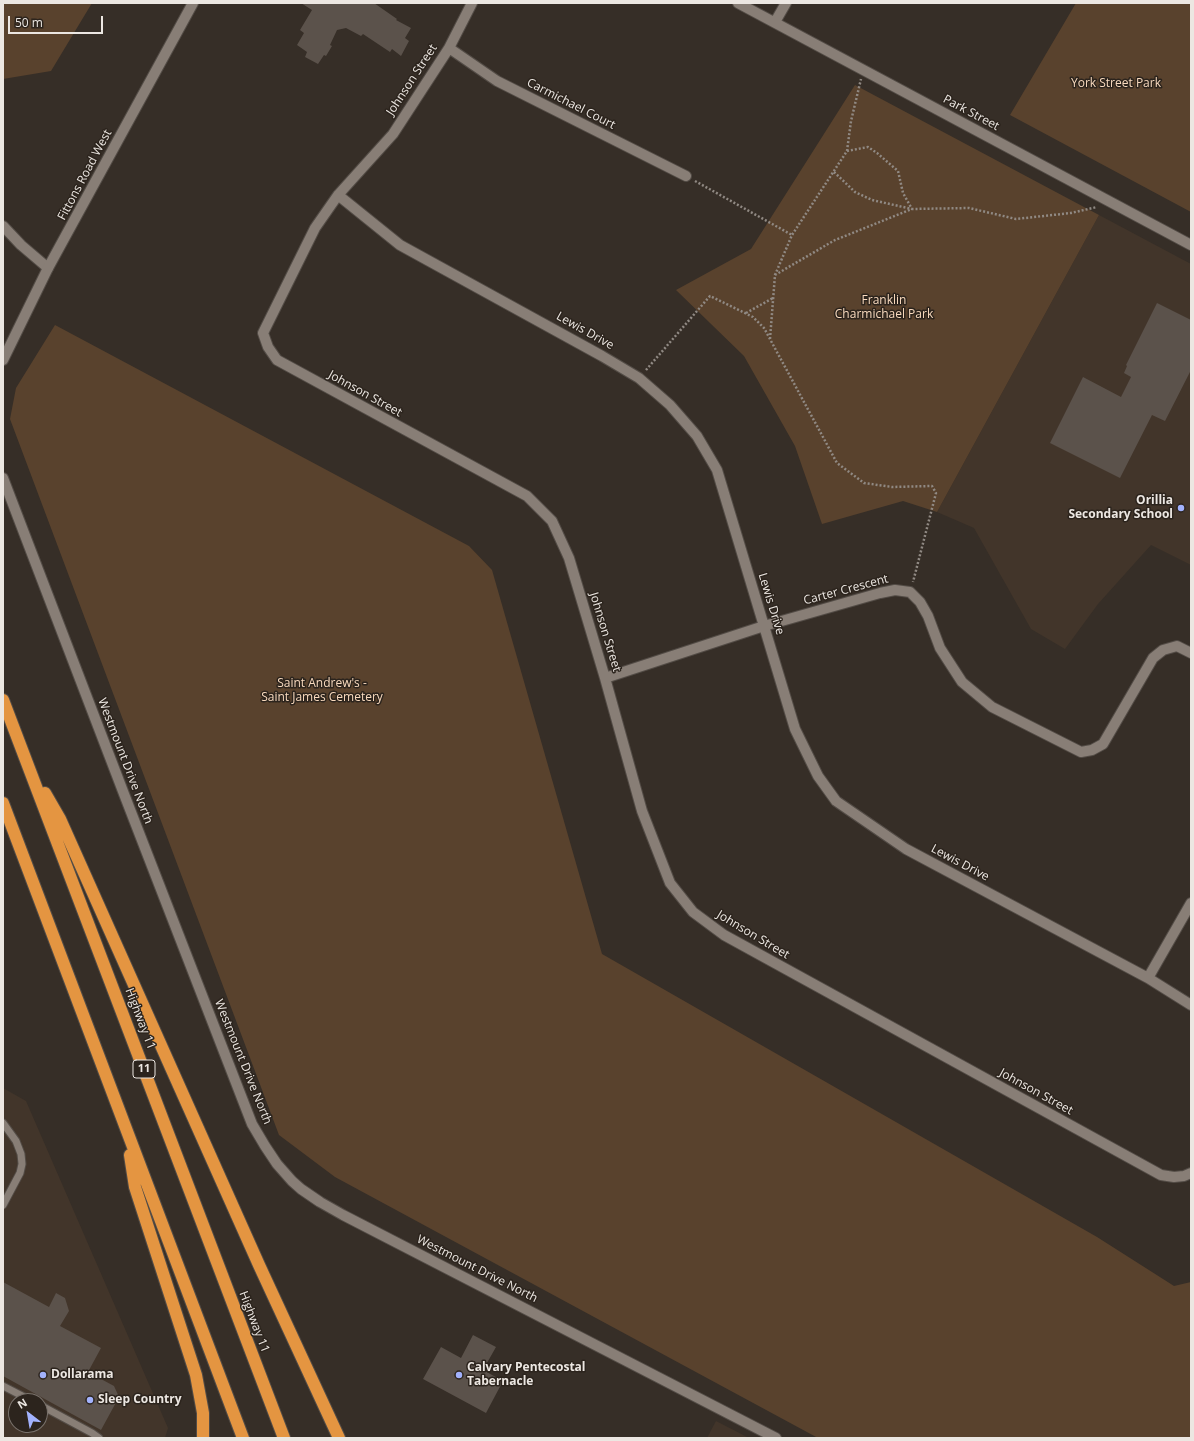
<!DOCTYPE html>
<html>
<head>
<meta charset="utf-8">
<style>
  body { margin:0 }
  #map { position:relative; width:1194px; height:1441px; overflow:hidden; background:#362e27; font-family:"Open Sans",sans-serif }
  canvas { display:block }
  .frame { position:absolute; inset:0; border:4px solid #ece7e2; pointer-events:none }
  .north { position:absolute; left:8px; top:1393px; width:40px; height:40px; box-sizing:border-box; background:#2c241d; border:1px solid #79726c; border-radius:50%; rotate:329deg; font-size:11px; font-weight:700; line-height:16px; text-align:center; color:#ece7e2 }
  .north::after { content:''; display:block; margin:auto; width:14px; height:18px; background:#a2b2fd; clip-path:polygon(50% 0,100% 100%,50% 72%,0 100%) }
  .scale { position:absolute; left:8px; top:16px; width:95px; height:18px; box-sizing:border-box; border:2px solid #ece7e2; border-top:0; padding-left:5px; font-size:12px; line-height:14px; white-space:nowrap; color:#ece7e2; -webkit-text-stroke:3px #2c241d; paint-order:stroke }
</style>
</head>
<body>
<div id="map">
<canvas width="1194" height="1441"></canvas>
<div class="frame"></div>
<div class="north">N</div>
<div class="scale">50 m</div>
</div>
<script>
const ctx = document.querySelector('canvas').getContext('2d');
ctx.lineJoin = 'round';
function paint(path, color) {
  ctx.fillStyle = color;
  ctx.fill(path, 'evenodd');
}
function poly(rows) {
  const path = new Path2D();
  for (const r of rows) {
    path.moveTo(r[0], r[1]);
    for (let i = 2; i < r.length; i += 2) path.lineTo(r[i], r[i + 1]);
  }
  return path;
}
function strokePath(path, color, width, dash) {
  ctx.strokeStyle = color;
  ctx.lineWidth = width;
  ctx.lineCap = dash ? 'butt' : 'round';
  ctx.setLineDash(dash || []);
  ctx.stroke(path);
}
function drawText(font, color, halo, rows, align = 'center') {
  ctx.font = font + ' "Open Sans",sans-serif';
  ctx.lineWidth = 3;
  ctx.setLineDash([]);
  ctx.textBaseline = 'middle';
  ctx.strokeStyle = halo;
  ctx.fillStyle = color;
  for (const [text, x, y, turn = 0] of rows) {
    ctx.save();
    ctx.translate(x, y);
    ctx.rotate((+turn || 0) * Math.PI / 180);
    ctx.textAlign = isNaN(turn) ? turn : align;
    if (halo) ctx.strokeText(text, 0, 0);
    ctx.fillText(text, 0, 0);
    ctx.restore();
  }
}
const built = poly([
  [1099,215,1191,264,1191,565,1151,545,1098,604,1065,649,1031,629,974,528,937,512],
  [3,1088,26,1101,168,1428,165,1438,3,1438],
  [16,1401,40,1401,40,1425,16,1425],
  [716,1421,749,1438,707,1438]
]);
const green = poly([
  [3,3,92,3,51,71,3,79],
  [1076,3,1191,3,1191,212,1010,115],
  [855,85,1099,215,937,512,903,501,822,524,795,446,744,356,676,290,751,249],
  [55,325,469,546,492,570,602,954,1097,1237,1174,1286,1191,1282,1191,1438,818,1438,335,1177,279,1135,10,419,16,388]
]);
const building = poly([
  [301,3,374,3,397,19,396,20,411,28,405,38,409,41,401,56,392,49,390,52,363,34,361,36,346,28,337,30,330,45,332,46,326,56,324,55,318,64,305,57,307,52,297,45,304,33,300,30,312,10],
  [1157,303,1191,320,1191,370,1165,421,1152,415,1120,478,1050,443,1083,377,1121,397,1131,377,1124,373,1127,366,1126,365],
  [3,1282,49,1307,56,1293,65,1298,69,1311,60,1326,101,1348,88,1372,114,1386,119,1397,101,1430,3,1376],
  [473,1335,496,1347,483,1370,503,1381,486,1413,423,1379,441,1347,461,1358]
]);
const path = poly([
  [847,151,868,147,877,153,898,171,903,193,912,209],
  [834,172,855,192,872,200,912,209],
  [695,181,792,235],
  [775,275,835,240,912,209,969,208,1016,219,1071,213,1097,207],
  [746,313,773,298],
  [770,339,775,275,792,235,847,151,851,121,861,79],
  [646,370,710,296,753,317,764,328,837,463,864,483,892,487,932,486,936,493,913,582]
]);
const lane = poly([
  [3,1123,16,1141,21,1154,22,1164,20,1173,3,1205],
  [3,1386,32,1401],
  [40,1405,92,1433,99,1438]
]);
const street = poly([
  [472,3,449,48,393,134,338,195,315,228,263,333,268,347,277,360,527,496,552,521,569,558,605,678,642,811,670,883,693,912,724,935,1161,1175,1174,1177,1184,1176,1191,1173],
  [738,3,1191,245],
  [775,22,786,3],
  [449,48,497,81,686,176],
  [338,195,400,245,602,356,639,378,670,405,697,436,717,470,795,729,818,776,836,801,906,849,1148,978,1191,1005],
  [3,226,21,245,48,268],
  [605,678,764,626,880,593,895,590,910,592,920,602,928,616,940,648,962,682,992,707,1081,752,1092,750,1103,744,1153,658,1163,650,1177,646,1191,653],
  [1148,978,1191,903]
]);
const secondary = poly([
  [3,360,48,268,193,3],
  [3,478,124,794,252,1124,265,1146,277,1164,292,1181,301,1189,320,1202,343,1215,776,1438]
]);
const highway = poly([
  [3,700,284,1438],
  [45,793,60,819,259,1265,339,1438],
  [3,803,243,1438],
  [130,1155,135,1187,196,1375,203,1413,203,1438]
]);
const markers = [
  [1181,508,4,"#a2b2fd"],
  [43,1375,4,"#a2b2fd"],
  [459,1375,4,"#a2b2fd"],
  [90,1400,4,"#a2b2fd"]
];
const shields = [
  [144,1069,22]
];
const shieldNames = [
  ["11",144,1069]
];
const streetNames = [
  ["Johnson Street",412,80,-57],
  ["Carmichael Court",571,104,27],
  ["Park Street",971,113,28],
  ["Fittons Road West",85,175,-62],
  ["Lewis Drive",585,331,29],
  ["Johnson Street",365,394,29],
  ["Carter Crescent",846,590,-15],
  ["Lewis Drive",771,604,73],
  ["Johnson Street",605,632,73],
  ["Westmount Drive North",125,761,69],
  ["Lewis Drive",960,863,28],
  ["Johnson Street",753,935,31],
  ["Highway 11",140,1019,69],
  ["Westmount Drive North",243,1062,68],
  ["Johnson Street",1036,1092,29],
  ["Westmount Drive North",477,1269,27],
  ["Highway 11",254,1322,69]
];
const parkNames = [
  ["York Street Park",1116,84],
  ["Franklin",884,301],
  ["Charmichael Park",884,315],
  ["Saint Andrew's -",322,684],
  ["Saint James Cemetery",322,698]
];
const poiNames = [
  ["Orillia",1173,501,"right"],
  ["Secondary School",1173,515,"right"],
  ["Calvary Pentecostal",467,1368],
  ["Tabernacle",467,1382],
  ["Dollarama",51,1375],
  ["Sleep Country",98,1400]
];
paint(built, '#42352a');
paint(green, '#59422d');
paint(building, '#5b524b');
strokePath(lane, '#534c46', 9);
strokePath(street, '#534c46', 12);
strokePath(secondary, '#534c46', 12);
strokePath(highway, '#534c46', 14);
strokePath(path, '#908983', 2.5, [2, 2]);
strokePath(lane, '#887e76', 7);
strokePath(street, '#887e76', 10);
strokePath(secondary, '#887e76', 10);
strokePath(highway, '#e49541', 12);
for (const [x, y, r, color] of markers) {
  const dot = new Path2D();
  dot.arc(x, y, r, 0, 2 * Math.PI);
  ctx.fillStyle = color;
  ctx.fill(dot);
  strokePath(dot, '#2c241d', 1.5);
}
for (const [x, y, w] of shields) {
  const box = new Path2D();
  box.roundRect(x - w / 2, y - 9, w, 18, 3);
  ctx.fillStyle = '#2c241d';
  ctx.fill(box);
  strokePath(box, '#ece7e2', 1);
}
drawText('bold 11px', '#ece7e2', null, shieldNames);
drawText('12px', '#ece7e2', '#2c241d', streetNames);
drawText('12px', '#fadbbf', '#2c241d', parkNames);
drawText('bold 12px', '#ece7e2', '#2c241d', poiNames, 'left');
</script>
</body>
</html>
